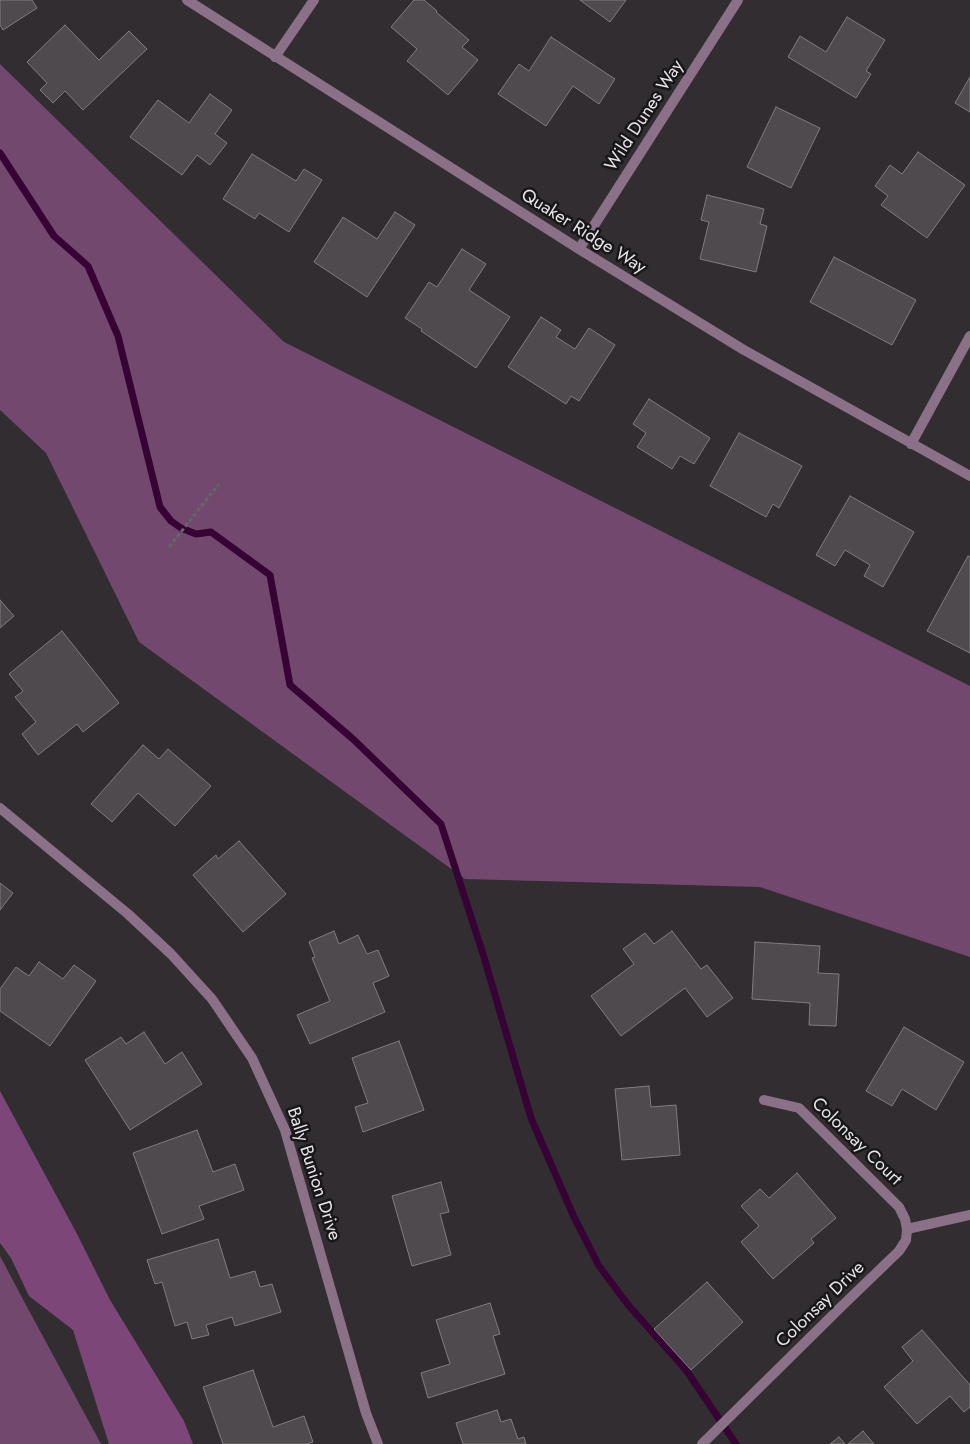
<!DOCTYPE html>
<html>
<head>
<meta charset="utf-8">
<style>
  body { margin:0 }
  canvas { display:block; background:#312d30 }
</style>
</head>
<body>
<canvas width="970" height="1444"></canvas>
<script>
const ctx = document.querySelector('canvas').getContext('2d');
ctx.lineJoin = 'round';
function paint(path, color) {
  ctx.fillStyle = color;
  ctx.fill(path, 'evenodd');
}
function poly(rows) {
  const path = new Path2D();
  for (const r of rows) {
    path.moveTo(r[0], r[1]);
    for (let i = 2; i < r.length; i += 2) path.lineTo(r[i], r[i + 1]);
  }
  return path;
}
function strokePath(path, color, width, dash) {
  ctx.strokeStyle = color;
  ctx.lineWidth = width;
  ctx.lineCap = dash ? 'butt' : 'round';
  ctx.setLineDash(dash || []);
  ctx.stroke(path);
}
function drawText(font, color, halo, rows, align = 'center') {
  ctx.font = font + ' Jost,sans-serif';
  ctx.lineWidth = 5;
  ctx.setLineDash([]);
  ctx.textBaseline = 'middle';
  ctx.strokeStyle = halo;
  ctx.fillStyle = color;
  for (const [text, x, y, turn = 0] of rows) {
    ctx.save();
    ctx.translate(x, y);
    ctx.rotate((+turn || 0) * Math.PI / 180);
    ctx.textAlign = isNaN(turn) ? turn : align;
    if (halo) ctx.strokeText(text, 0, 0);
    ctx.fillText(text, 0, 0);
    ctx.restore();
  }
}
const green = poly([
  [0,64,284,342,970,686,970,957,760,887,465,879,139,642,46,453,0,410],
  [0,1256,26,1305,101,1444,0,1444]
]);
const forest = poly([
  [0,1091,77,1234,110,1300,184,1421,193,1444,109,1444,73,1330,29,1296,11,1258,0,1243]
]);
const stream = poly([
  [0,153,54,236,88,266,118,336,160,507,171,521,181,528,196,534,211,532,270,575,290,685,353,739,441,824,483,954,531,1118,574,1217,599,1266,629,1306,686,1370,736,1444]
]);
const building = poly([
  [0,0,32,0,37,8,3,30,0,25,0,0],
  [414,0,424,0,437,11,436,12,469,40,462,47,478,60,448,95,407,61,417,49,391,27,414,0],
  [580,0,626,0,610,22,580,0],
  [847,17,885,40,866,71,871,74,856,98,788,57,800,36,826,52,847,17],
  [65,25,99,60,129,31,147,49,83,110,65,91,53,103,40,90,47,83,27,62,65,25],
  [551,37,615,79,599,104,573,86,546,126,498,94,519,64,529,71,551,37],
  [970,77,970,112,955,103,970,77],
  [210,94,232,110,215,134,227,143,210,165,197,155,182,175,130,137,158,100,189,123,210,94],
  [776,107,820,128,791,188,747,167,776,107],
  [918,152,965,185,927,238,881,205,888,196,875,186,890,165,902,174,918,152],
  [252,154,296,181,304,169,322,180,289,232,259,213,255,219,223,199,252,154],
  [707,195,764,209,760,224,767,226,756,272,700,259,709,222,701,220,707,195],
  [395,212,415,225,367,297,314,262,343,217,377,239,395,212],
  [462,249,486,264,469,290,510,317,476,368,421,331,422,329,405,318,429,282,437,287,462,249],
  [834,257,916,300,892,345,810,302,834,257],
  [541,317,561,330,556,337,575,349,589,328,615,345,579,401,571,396,566,404,508,367,541,317],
  [649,399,710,438,694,464,680,456,672,469,637,447,646,433,633,424,649,399],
  [739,433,802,466,779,508,773,504,766,517,710,486,739,433],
  [850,496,914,532,883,587,864,576,870,565,845,550,835,566,816,555,850,496],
  [968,556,970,557,970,653,927,631,968,556],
  [0,600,14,616,0,628,0,600],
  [62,631,119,703,83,732,77,724,38,755,22,734,36,722,15,697,23,691,9,674,62,631],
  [143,745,159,759,168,749,211,786,175,826,138,793,112,822,91,804,143,745],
  [239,841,286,894,243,932,193,875,216,855,218,859,239,841],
  [0,883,13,893,0,910,0,883],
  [334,931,339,944,358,935,367,954,378,950,389,976,373,983,385,1012,310,1044,297,1015,330,1001,312,958,315,957,309,942,334,931],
  [672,931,701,969,707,965,733,998,707,1017,685,988,621,1036,591,996,634,964,623,949,645,933,654,944,672,931],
  [755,942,820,946,818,973,839,974,836,1026,809,1025,810,1003,752,999,755,942],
  [39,962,63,979,74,965,96,981,50,1046,0,1011,0,989,16,967,29,976,39,962],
  [904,1027,964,1062,936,1110,902,1089,892,1106,866,1091,904,1027],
  [144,1032,165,1064,182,1052,202,1084,130,1130,85,1060,121,1037,126,1044,144,1032],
  [399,1041,424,1110,363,1132,355,1107,368,1103,352,1058,399,1041],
  [649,1086,651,1107,676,1105,680,1155,622,1160,615,1089,649,1086],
  [197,1130,213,1172,235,1164,244,1190,199,1206,204,1219,162,1234,133,1153,197,1130],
  [797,1173,836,1218,811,1239,814,1243,773,1279,741,1242,759,1226,741,1206,760,1189,769,1198,797,1173],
  [441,1182,449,1212,440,1214,451,1255,412,1266,392,1196,441,1182],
  [218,1239,230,1278,255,1271,260,1287,272,1284,281,1312,235,1326,232,1317,206,1325,209,1335,192,1339,187,1322,175,1326,162,1282,155,1284,147,1260,218,1239],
  [707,1282,743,1322,691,1370,654,1329,707,1282],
  [490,1303,500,1334,493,1336,505,1374,428,1398,421,1373,450,1364,436,1320,490,1303],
  [922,1330,970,1385,970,1407,964,1412,950,1396,917,1424,884,1387,913,1361,902,1347,922,1330],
  [253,1370,273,1427,304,1416,313,1442,307,1444,223,1444,203,1387,253,1370],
  [497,1410,501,1422,511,1419,518,1439,524,1437,526,1444,463,1444,456,1423,497,1410],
  [863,1431,874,1444,848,1444,863,1431],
  [839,1437,845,1444,830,1444,839,1437]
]);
const path = poly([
  [169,547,219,484]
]);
const street = poly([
  [187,0,579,249,744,350,970,476],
  [275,57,314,0],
  [579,249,738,0],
  [911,444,970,336],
  [0,808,128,914,171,954,212,999,252,1058,285,1130,366,1413,378,1444],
  [764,1100,799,1108,899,1207,905,1219,907,1229],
  [702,1444,843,1305,899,1251,906,1240,907,1229,970,1215]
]);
const streetNames = [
  ["Wild Dunes Way",645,116,-57],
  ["Quaker Ridge Way",583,232,32],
  ["Colonsay Court",856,1142,44],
  ["Bally Bunion Drive",313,1174,72],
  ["Colonsay Drive",821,1305,-44]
];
paint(green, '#72486e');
paint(forest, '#7d4679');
strokePath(stream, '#370335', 7);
paint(building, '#4e4a4d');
strokePath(building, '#807c7f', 1);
strokePath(path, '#686567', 3, [4, 2.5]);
strokePath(street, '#8b7188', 10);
drawText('18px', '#e7e5e7', '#181618', streetNames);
</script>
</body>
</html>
